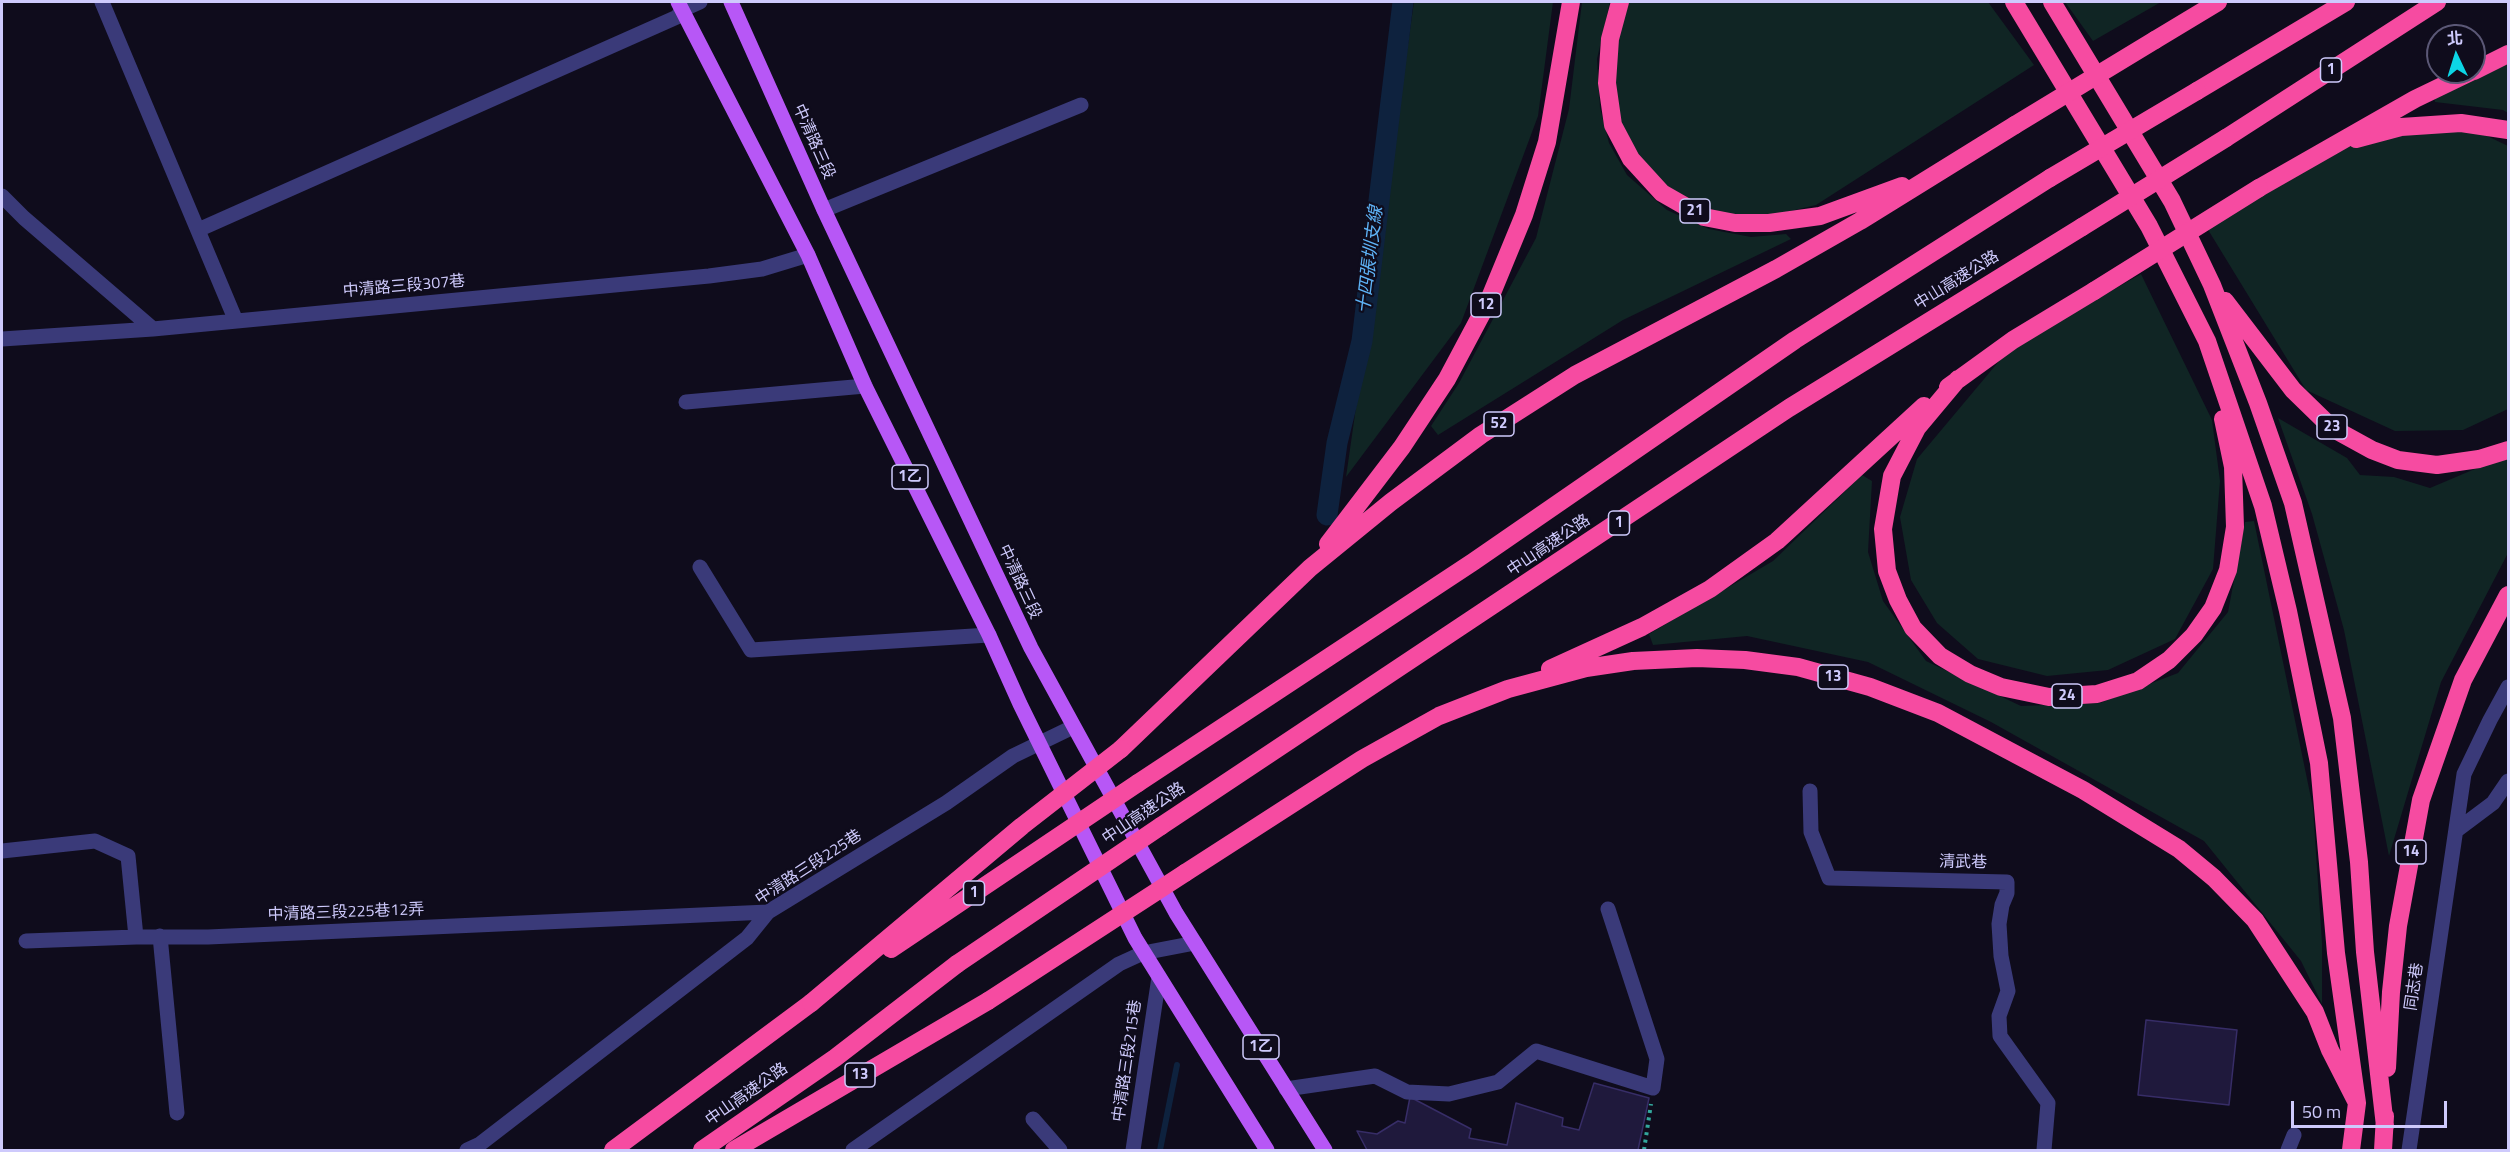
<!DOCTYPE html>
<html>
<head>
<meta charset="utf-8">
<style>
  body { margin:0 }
  #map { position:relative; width:2510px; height:1152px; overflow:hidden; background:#0f0c1c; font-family:"Titillium Web","Noto Sans TC",sans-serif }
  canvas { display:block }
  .frame { position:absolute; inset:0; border:3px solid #cecafc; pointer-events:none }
  .north { position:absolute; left:2426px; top:24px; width:60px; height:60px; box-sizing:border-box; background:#0f0c1c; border:2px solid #5b5876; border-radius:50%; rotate:356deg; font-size:16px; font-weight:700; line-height:24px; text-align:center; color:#cecafc }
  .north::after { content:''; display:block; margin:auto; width:21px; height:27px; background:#0cd6e6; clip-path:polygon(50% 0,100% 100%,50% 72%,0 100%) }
  .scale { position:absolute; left:2291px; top:1101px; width:156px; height:27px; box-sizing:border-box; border:3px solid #cecafc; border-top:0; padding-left:8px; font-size:18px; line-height:21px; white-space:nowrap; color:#cecafc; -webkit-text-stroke:4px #0f0c1c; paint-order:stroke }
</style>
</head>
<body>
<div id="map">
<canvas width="2510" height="1152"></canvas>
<div class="frame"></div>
<div class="north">北</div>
<div class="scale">50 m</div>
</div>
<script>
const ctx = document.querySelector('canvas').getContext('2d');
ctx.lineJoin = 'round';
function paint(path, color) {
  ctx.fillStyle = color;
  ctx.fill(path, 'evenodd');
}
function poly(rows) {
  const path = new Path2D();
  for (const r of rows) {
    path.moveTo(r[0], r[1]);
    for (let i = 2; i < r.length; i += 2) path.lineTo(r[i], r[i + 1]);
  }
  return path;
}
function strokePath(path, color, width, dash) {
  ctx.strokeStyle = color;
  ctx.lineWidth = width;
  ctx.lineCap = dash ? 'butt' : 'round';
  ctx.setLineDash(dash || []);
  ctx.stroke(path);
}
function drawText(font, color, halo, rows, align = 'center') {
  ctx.font = font + ' "Titillium Web","Noto Sans TC",sans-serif';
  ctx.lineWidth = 4.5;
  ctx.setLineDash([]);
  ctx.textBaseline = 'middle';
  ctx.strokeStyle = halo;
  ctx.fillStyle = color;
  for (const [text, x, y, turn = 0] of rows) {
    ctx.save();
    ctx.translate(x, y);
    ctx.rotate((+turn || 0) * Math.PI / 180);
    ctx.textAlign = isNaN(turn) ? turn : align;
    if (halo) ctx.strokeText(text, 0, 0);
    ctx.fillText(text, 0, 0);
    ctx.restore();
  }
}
const green = poly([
  [1414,2,1553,2,1538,116,1461,323,1346,477],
  [1582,2,1610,2,1597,59,1600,108,1609,143,1627,175,1667,210,1709,229,1751,237,1786,234,1791,239,1623,320,1438,435,1431,426,1459,383,1536,238,1569,109],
  [1628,2,1988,2,2034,65,1816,205,1761,218,1715,213,1675,198,1643,171,1615,116,1610,57],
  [2065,2,2161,2,2093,41],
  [2508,51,2508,113,2503,110,2435,102,2433,89],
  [2399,130,2479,132,2508,146,2508,409,2463,430,2395,431,2306,390,2207,228,2346,147],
  [2141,274,2212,420,2220,481,2213,569,2175,639,2108,670,2047,676,1978,659,1937,623,1911,580,1900,517,1917,459,2010,348],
  [2278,418,2347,458,2360,475,2394,477,2430,488,2508,455,2508,553,2441,682,2389,856,2344,630,2312,514],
  [1862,475,1872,481,1868,552,1883,601,1926,661,2021,706,2100,703,2178,673,2228,612,2245,522,2254,521,2313,808,2322,943,2322,1004,2301,961,2204,841,1991,722,1868,662,1747,636,1653,645,1649,634,1773,561]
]);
const stream = poly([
  [1160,1150,1177,1065]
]);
const canal = poly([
  [1327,515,1337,443,1362,341,1403,2]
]);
const building = poly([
  [2146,1020,2237,1030,2229,1105,2138,1095,2146,1020],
  [1594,1083,1649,1098,1638,1150,1367,1150,1357,1131,1377,1134,1398,1121,1405,1123,1410,1097,1471,1129,1469,1138,1507,1145,1516,1103,1563,1118,1562,1126,1579,1130,1594,1083]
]);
const path = poly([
  [1644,1150,1651,1104]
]);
const minor = poly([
  [102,2,236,321],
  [2,196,24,218,153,329],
  [824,210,1081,105],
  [198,230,677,17,682,10,700,2],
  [2,339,153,329,709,276,762,269,808,255],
  [686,402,865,386],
  [700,567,751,650,989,635],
  [1810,791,1811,832,1829,878,2007,882,2007,893,2002,905,1999,924,2001,956,2008,991,1999,1016,2000,1036,2048,1103,2044,1150],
  [2457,830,2493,803,2508,781],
  [2,851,95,841,128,856,136,937,208,937,768,912],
  [160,936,177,1113],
  [26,941,136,937],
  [1286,1089,1375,1076,1407,1092,1449,1094,1498,1082,1536,1051,1653,1088,1657,1059,1608,909],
  [1033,1119,1060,1150],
  [467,1150,480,1144,747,938,768,912,946,803,1013,756,1073,727],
  [853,1150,1119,964,1143,953,1195,943],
  [1133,1150,1159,977],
  [2288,1150,2294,1135],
  [2409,1150,2464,774,2490,720,2508,687]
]);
const major = poly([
  [678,2,808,255,865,386,989,635,1020,704,1135,938,1267,1150],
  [731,2,824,210,1031,648,1176,913,1325,1150]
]);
const highway = poly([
  [1620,2,1610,39,1607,83,1613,125,1631,159,1662,193,1704,217,1735,223,1769,223,1820,216,1902,186],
  [2014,2,2149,226,2207,341,2263,506,2288,611,2319,763,2336,953,2357,1103,2351,1150],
  [2052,2,2172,201,2212,285,2258,403,2293,503,2342,718,2359,862,2365,952,2385,1126],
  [2155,40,2218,2],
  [2474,71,2508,54],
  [2197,91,2346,2],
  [2226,138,2437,2],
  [2356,139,2401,127,2461,123,2508,130],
  [2259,188,2415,99,2471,72],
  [2225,301,2293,390,2332,428,2372,450,2398,460,2437,465,2479,459,2508,450],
  [1958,379,1917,428,1892,476,1883,529,1887,571,1898,600,1913,628,1940,656,1970,674,2001,687,2049,697,2097,694,2138,681,2169,660,2194,635,2213,608,2228,570,2235,527,2233,467,2223,419],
  [1948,387,2013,340,2094,291],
  [1328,544,1402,447,1447,379,1489,300,1524,215,1547,142,1571,2],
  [1550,669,1642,627,1710,589,1777,541,1924,406],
  [1121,749,1310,568,1391,502,1481,435,1575,375,1776,269,1860,221,2015,125],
  [1138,783,1473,562,1795,340,2050,178],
  [1161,826,1789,408,2082,227],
  [1185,873,1362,759,1439,716,1508,689,1586,668,1633,661,1697,658,1745,660,1798,667,1870,687,1938,713,2083,790,2179,849,2214,878,2255,920,2315,1012,2330,1050,2357,1103],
  [2387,1068,2391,992,2398,926,2421,800,2463,680,2508,595],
  [613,1150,811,1003],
  [702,1150,835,1058,957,964],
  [734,1150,988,1001],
  [2383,1150,2385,1116]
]);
const highwayBridge = poly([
  [2015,125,2155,40],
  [2050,178,2197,91],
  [2082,227,2226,138],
  [2094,291,2259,188],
  [891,949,1138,783],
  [957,964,1161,826],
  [988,1001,1185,873],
  [811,1003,1022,826,1121,749]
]);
const shields = [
  [2331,70,21],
  [1695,211,30],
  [1486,305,30],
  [1499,424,30],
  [2332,427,30],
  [910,477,36],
  [1619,523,21],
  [1833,677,30],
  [2067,696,30],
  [2411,852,30],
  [974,893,21],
  [1261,1047,36],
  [860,1075,30]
];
const shieldNames = [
  ["1",2331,70],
  ["21",1695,211],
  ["12",1486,305],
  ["52",1499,424],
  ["23",2332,427],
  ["1乙",910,477],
  ["1",1619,523],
  ["13",1833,677],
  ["24",2067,696],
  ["14",2411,852],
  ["1",974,893],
  ["1乙",1261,1047],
  ["13",860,1075]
];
const streetNames = [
  ["中清路三段",813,142,66],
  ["中山高速公路",1957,281,-32],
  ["中清路三段307巷",404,287,-5],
  ["中山高速公路",1549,546,-34],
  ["中清路三段",1019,582,65],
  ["中山高速公路",1144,814,-34],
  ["清武巷",1963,863,1],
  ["中清路三段225巷",809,868,-33],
  ["中清路三段225巷12弄",346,913,-2],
  ["同志巷",2415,987,-82],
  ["中清路三段215巷",1128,1061,-82],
  ["中山高速公路",747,1095,-35]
];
const waterNames = [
  ["十四張圳支線",1371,260,-83]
];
paint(green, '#102524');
strokePath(stream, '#0e223e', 6);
strokePath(canal, '#0e223e', 21);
paint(building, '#1f193c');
strokePath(building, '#372d67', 1.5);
strokePath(path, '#33a79d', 4, [3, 4.5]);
strokePath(minor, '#3a3a79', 15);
strokePath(major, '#b757f6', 15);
strokePath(highway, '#f64ba1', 18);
strokePath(highwayBridge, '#f64ba1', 18);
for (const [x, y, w] of shields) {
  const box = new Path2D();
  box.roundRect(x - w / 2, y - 12, w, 24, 4.5);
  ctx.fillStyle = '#0f0c1c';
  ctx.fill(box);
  strokePath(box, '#cecafc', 1.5);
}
drawText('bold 15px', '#cecafc', null, shieldNames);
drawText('16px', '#cecafc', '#0f0c1c', streetNames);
drawText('italic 18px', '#5eb3f7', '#0f0c1c', waterNames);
</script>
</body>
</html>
